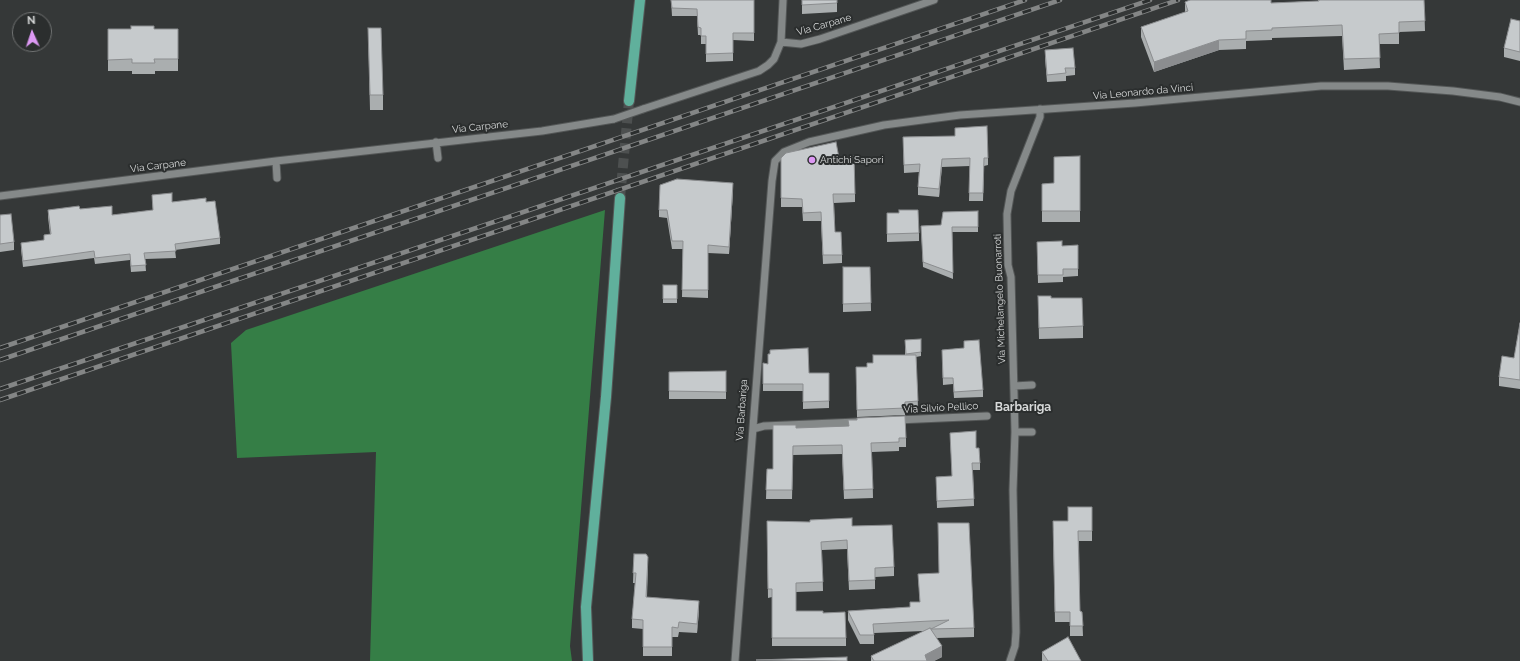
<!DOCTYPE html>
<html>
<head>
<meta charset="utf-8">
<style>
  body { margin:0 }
  #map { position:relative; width:1520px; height:661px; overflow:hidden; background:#353838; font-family:Raleway,sans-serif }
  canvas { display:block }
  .north { position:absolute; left:12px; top:12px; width:40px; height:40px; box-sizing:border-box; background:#2b2e2e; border:1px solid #707272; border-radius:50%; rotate:357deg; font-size:11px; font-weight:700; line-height:16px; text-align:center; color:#d7d9d9 }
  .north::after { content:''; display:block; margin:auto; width:14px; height:18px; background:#dd99f4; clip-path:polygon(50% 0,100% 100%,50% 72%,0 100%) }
</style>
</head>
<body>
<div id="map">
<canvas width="1520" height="661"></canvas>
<div class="north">N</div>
</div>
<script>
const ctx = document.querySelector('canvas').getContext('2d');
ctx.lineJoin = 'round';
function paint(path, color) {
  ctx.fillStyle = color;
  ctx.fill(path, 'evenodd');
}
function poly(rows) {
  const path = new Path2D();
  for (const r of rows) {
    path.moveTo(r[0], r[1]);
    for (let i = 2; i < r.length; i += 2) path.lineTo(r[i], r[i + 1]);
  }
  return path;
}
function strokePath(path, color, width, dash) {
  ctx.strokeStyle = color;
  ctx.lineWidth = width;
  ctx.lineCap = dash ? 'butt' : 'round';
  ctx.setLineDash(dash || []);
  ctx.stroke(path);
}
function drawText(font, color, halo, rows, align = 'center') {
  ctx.font = font + ' Raleway,sans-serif';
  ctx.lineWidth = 4;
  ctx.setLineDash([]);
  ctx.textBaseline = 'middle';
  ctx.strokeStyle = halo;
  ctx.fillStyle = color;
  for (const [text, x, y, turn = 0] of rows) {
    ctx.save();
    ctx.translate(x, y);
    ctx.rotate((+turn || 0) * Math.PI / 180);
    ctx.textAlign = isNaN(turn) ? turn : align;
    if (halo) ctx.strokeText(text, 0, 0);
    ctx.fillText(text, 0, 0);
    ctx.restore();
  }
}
const forest = poly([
  [605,210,570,646,572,661,370,661,376,452,237,458,231,343,246,330]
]);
const majorTunnel = poly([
  [620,198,629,101]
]);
const minor = poly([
  [781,42,801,44,820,39,934,0],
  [643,109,759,71,768,65,774,59,781,42,783,0],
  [436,142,438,158],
  [276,161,277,178],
  [0,196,276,161,542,131,614,119],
  [1014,386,1032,385],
  [897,420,987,416],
  [753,429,764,426,857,422],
  [1015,432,1032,432],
  [735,661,772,181,775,161,784,152,809,142,884,125,960,115,1135,103,1321,86,1388,86,1453,91,1500,97,1520,102],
  [1010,661,1015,646,1016,632,1013,490,1015,432,1011,277,1008,265,1007,214,1011,191,1040,117,1040,109]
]);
const major = poly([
  [629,101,640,0],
  [588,661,586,607,606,397,620,198]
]);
const rail = poly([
  [0,348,1025,0],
  [0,360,1060,0],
  [0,389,1150,0],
  [0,400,1178,0]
]);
const minorBridge = poly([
  [614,119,643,109]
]);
const wall = poly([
  [671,0,754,0,754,41,733,40,733,61,706,62,706,44,701,44,701,35,698,35,697,16,672,16],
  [802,0,837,0,837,12,802,14],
  [1318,0,1424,0,1425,31,1399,32,1399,44,1379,44,1380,68,1344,70,1342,36,1272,38,1272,40,1246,41,1246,49,1219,50,1154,72,1141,37,1141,27,1185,12,1185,2,1271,3,1318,1],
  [1520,21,1520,61,1504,57,1504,48],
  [368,28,383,95,383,110,370,110],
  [108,29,178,29,178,71,155,71,155,74,132,74,132,71,108,71],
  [1045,50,1075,68,1075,75,1066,76,1066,81,1047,82,1045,58],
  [955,128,988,158,988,165,984,166,983,201,969,201,970,166,942,167,939,197,918,195,918,187,919,172,904,173,903,137,955,136],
  [1080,156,1080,222,1042,222,1042,184,1054,183],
  [781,158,839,158,855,194,855,202,834,203,835,232,842,255,842,263,823,264,821,221,803,221,802,207,781,207],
  [733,191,729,254,708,253,708,298,682,297,683,249,672,249,667,218,659,217,659,210],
  [152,195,172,202,206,202,220,238,220,244,175,250,176,258,145,259,146,271,131,272,130,260,95,264,94,258,23,267,21,249,21,243,44,240,44,235,50,234,48,217,48,210,80,209,112,215,153,210],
  [978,211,978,232,952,232,953,279,923,267,921,226,941,225],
  [887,213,919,233,919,241,887,242],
  [0,215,14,242,14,250,0,252],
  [1037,242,1062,246,1078,269,1078,276,1063,277,1063,282,1038,283],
  [843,267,870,267,871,311,843,312],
  [663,285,677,285,677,303,663,303],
  [1038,296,1051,298,1083,326,1083,338,1039,339],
  [1520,323,1520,389,1499,386,1499,377,1514,358],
  [905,340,921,352,921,356,916,357,918,408,905,409,905,415,857,417,856,367,867,367,873,363,905,355],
  [964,341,983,390,983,397,954,398,953,384,943,385,942,350,964,348],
  [768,354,809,373,829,373,829,408,803,409,803,391,763,391,763,384,768,364],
  [726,371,726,399,669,399,669,372],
  [796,428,906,438,906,447,899,447,899,451,872,452,873,498,844,499,842,454,793,455,792,499,766,499,767,469,773,469],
  [950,433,976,448,980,463,980,470,973,470,974,506,937,508,936,477,952,476],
  [1092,507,1092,541,1079,541,1080,611,1082,612,1083,636,1070,636,1070,622,1055,622,1053,531,1068,521],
  [767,521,852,526,894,567,894,576,875,577,875,589,849,590,847,549,822,550,823,591,796,592,796,611,823,613,846,638,846,646,772,646,772,597,768,598],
  [634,554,648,566,647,597,699,611,697,633,679,632,678,637,672,637,672,656,643,656,643,629,632,628,632,619,635,583,633,583],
  [918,574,974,628,974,637,936,638,942,657,934,661,871,661,871,656,924,631,874,633,874,644,860,644,848,620,848,611,910,607,920,602],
  [1042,652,1081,661,1042,661]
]);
const shadedWall = poly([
  [1219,40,1219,50,1154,72,1154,62],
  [942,159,942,167,939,197,939,189],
  [733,183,733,191,729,254,729,247],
  [699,601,699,611,697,633,697,624],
  [942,646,942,657,934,661,925,661,925,655]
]);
const building = poly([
  [671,0,754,0,754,33,733,33,733,53,706,54,706,36,701,36,701,28,698,27,697,9,672,8,671,0],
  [802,0,837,0,837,3,802,5,802,0],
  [1190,0,1271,0,1271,3,1319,1,1319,0,1424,0,1425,21,1399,22,1399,33,1379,34,1380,58,1344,59,1342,25,1272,28,1272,30,1246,31,1246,39,1219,40,1154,62,1141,27,1188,11,1185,2,1190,0],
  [1511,19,1520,21,1520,52,1504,48,1511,19],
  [131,26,154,26,154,29,178,29,178,59,154,59,155,63,132,63,132,59,108,60,108,29,131,29,131,26],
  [368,28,381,28,383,95,370,95,368,28],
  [1073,48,1075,68,1065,68,1066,73,1047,75,1045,50,1073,48],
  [987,126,988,158,984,158,983,193,969,193,970,158,942,159,939,189,918,187,920,164,904,165,903,137,955,136,955,128,987,126],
  [836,142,839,158,854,156,855,194,833,194,835,232,841,232,842,255,823,255,821,212,803,213,802,199,781,198,781,158,786,153,836,142],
  [1080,156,1080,211,1042,211,1042,184,1054,183,1054,157,1080,156],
  [677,179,733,183,729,247,708,245,708,290,682,290,683,241,672,241,667,210,659,210,660,185,677,179],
  [172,193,172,202,206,198,206,202,215,201,220,238,175,244,176,251,144,253,146,265,131,266,130,254,95,258,94,251,23,261,21,243,44,240,44,235,51,234,48,210,79,206,80,209,112,206,112,215,153,210,152,195,172,193],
  [899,210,918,210,919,233,887,234,887,213,899,213,899,210],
  [978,211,978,227,952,227,953,273,923,262,921,226,941,225,943,212,978,211],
  [11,214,14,242,0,244,0,215,11,214],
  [1062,241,1062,246,1078,245,1078,269,1063,269,1063,275,1038,275,1037,242,1062,241],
  [843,267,870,267,871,303,843,304,843,267],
  [663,285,677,285,677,299,663,299,663,285],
  [1038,296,1051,296,1051,298,1082,298,1083,326,1039,328,1038,296],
  [1520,323,1520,380,1499,377,1502,356,1514,358,1520,323],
  [921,339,921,352,906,354,905,340,921,339],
  [979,340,983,390,954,392,953,378,943,378,942,350,964,348,964,341,979,340],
  [808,348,809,373,829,373,829,401,803,402,803,384,763,384,763,363,768,364,768,354,770,354,770,350,808,348],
  [873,355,916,355,918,401,905,402,905,408,857,410,856,367,867,367,867,363,873,363,873,355],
  [726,371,726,392,669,391,669,372,726,371],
  [905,416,906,438,899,438,899,442,871,443,873,489,844,490,842,445,793,446,792,490,766,490,767,469,773,469,773,425,796,425,796,428,849,426,848,420,857,420,857,418,905,416],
  [976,431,976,448,979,448,980,463,972,463,974,499,937,501,936,477,952,476,950,433,976,431],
  [1068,507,1092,507,1092,531,1078,531,1080,611,1082,612,1083,626,1070,626,1070,612,1055,612,1053,521,1068,521,1068,507],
  [852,518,852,526,892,525,894,567,875,568,875,580,849,581,847,540,821,542,823,582,796,583,796,611,823,611,823,613,845,612,846,638,772,638,772,589,768,589,767,521,810,522,810,520,852,518],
  [938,523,969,523,974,628,931,629,949,620,873,624,874,635,860,635,848,611,910,607,910,602,920,602,918,574,939,573,938,523],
  [634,554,646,554,648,557,646,597,699,601,697,624,679,622,678,628,672,627,672,647,643,647,643,620,632,619,636,573,633,573,634,554],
  [930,628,942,646,925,655,927,661,874,661,871,656,930,628],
  [1068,637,1081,661,1048,661,1042,652,1068,637],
  [847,657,847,661,756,660,847,657]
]);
const markers = [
  [812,160,4,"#dd99f4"]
];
const streetNames = [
  ["Via Carpane",824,25,-16],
  ["Via Leonardo da Vinci",1143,92,-5],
  ["Via Carpane",480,127,-6],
  ["Via Carpane",158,166,-7],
  ["Via Michelangelo Buonarroti",1000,299,-92],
  ["Via Silvio Pellico",941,408,-3],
  ["Via Barbariga",742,410,-86]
];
const poiNames = [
  ["Antichi Sapori",820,160]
];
const quarterNames = [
  ["Barbariga",1023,407]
];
paint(forest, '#357e46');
strokePath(majorTunnel, '#4d5050', 10, [10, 5]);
strokePath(minor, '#545757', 9);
strokePath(major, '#545757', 12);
strokePath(minor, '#858989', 7);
strokePath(major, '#60b09c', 10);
strokePath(rail, '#848686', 4.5);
strokePath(rail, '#2b2e2e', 3, [9]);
strokePath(minorBridge, '#545757', 9, []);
strokePath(minorBridge, '#858989', 7);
paint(wall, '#aaaeaf');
paint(shadedWall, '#8b8d8f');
paint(building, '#c6cacc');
strokePath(building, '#8b8d8f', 1);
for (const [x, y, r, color] of markers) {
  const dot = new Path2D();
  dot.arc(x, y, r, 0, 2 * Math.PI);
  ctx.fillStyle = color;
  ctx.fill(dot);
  strokePath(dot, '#2b2e2e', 1.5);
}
drawText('10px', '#d7d9d9', '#2b2e2e', streetNames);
drawText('10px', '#d7d9d9', '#2b2e2e', poiNames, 'left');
drawText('bold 12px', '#d7d9d9', '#2b2e2e', quarterNames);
</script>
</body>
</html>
